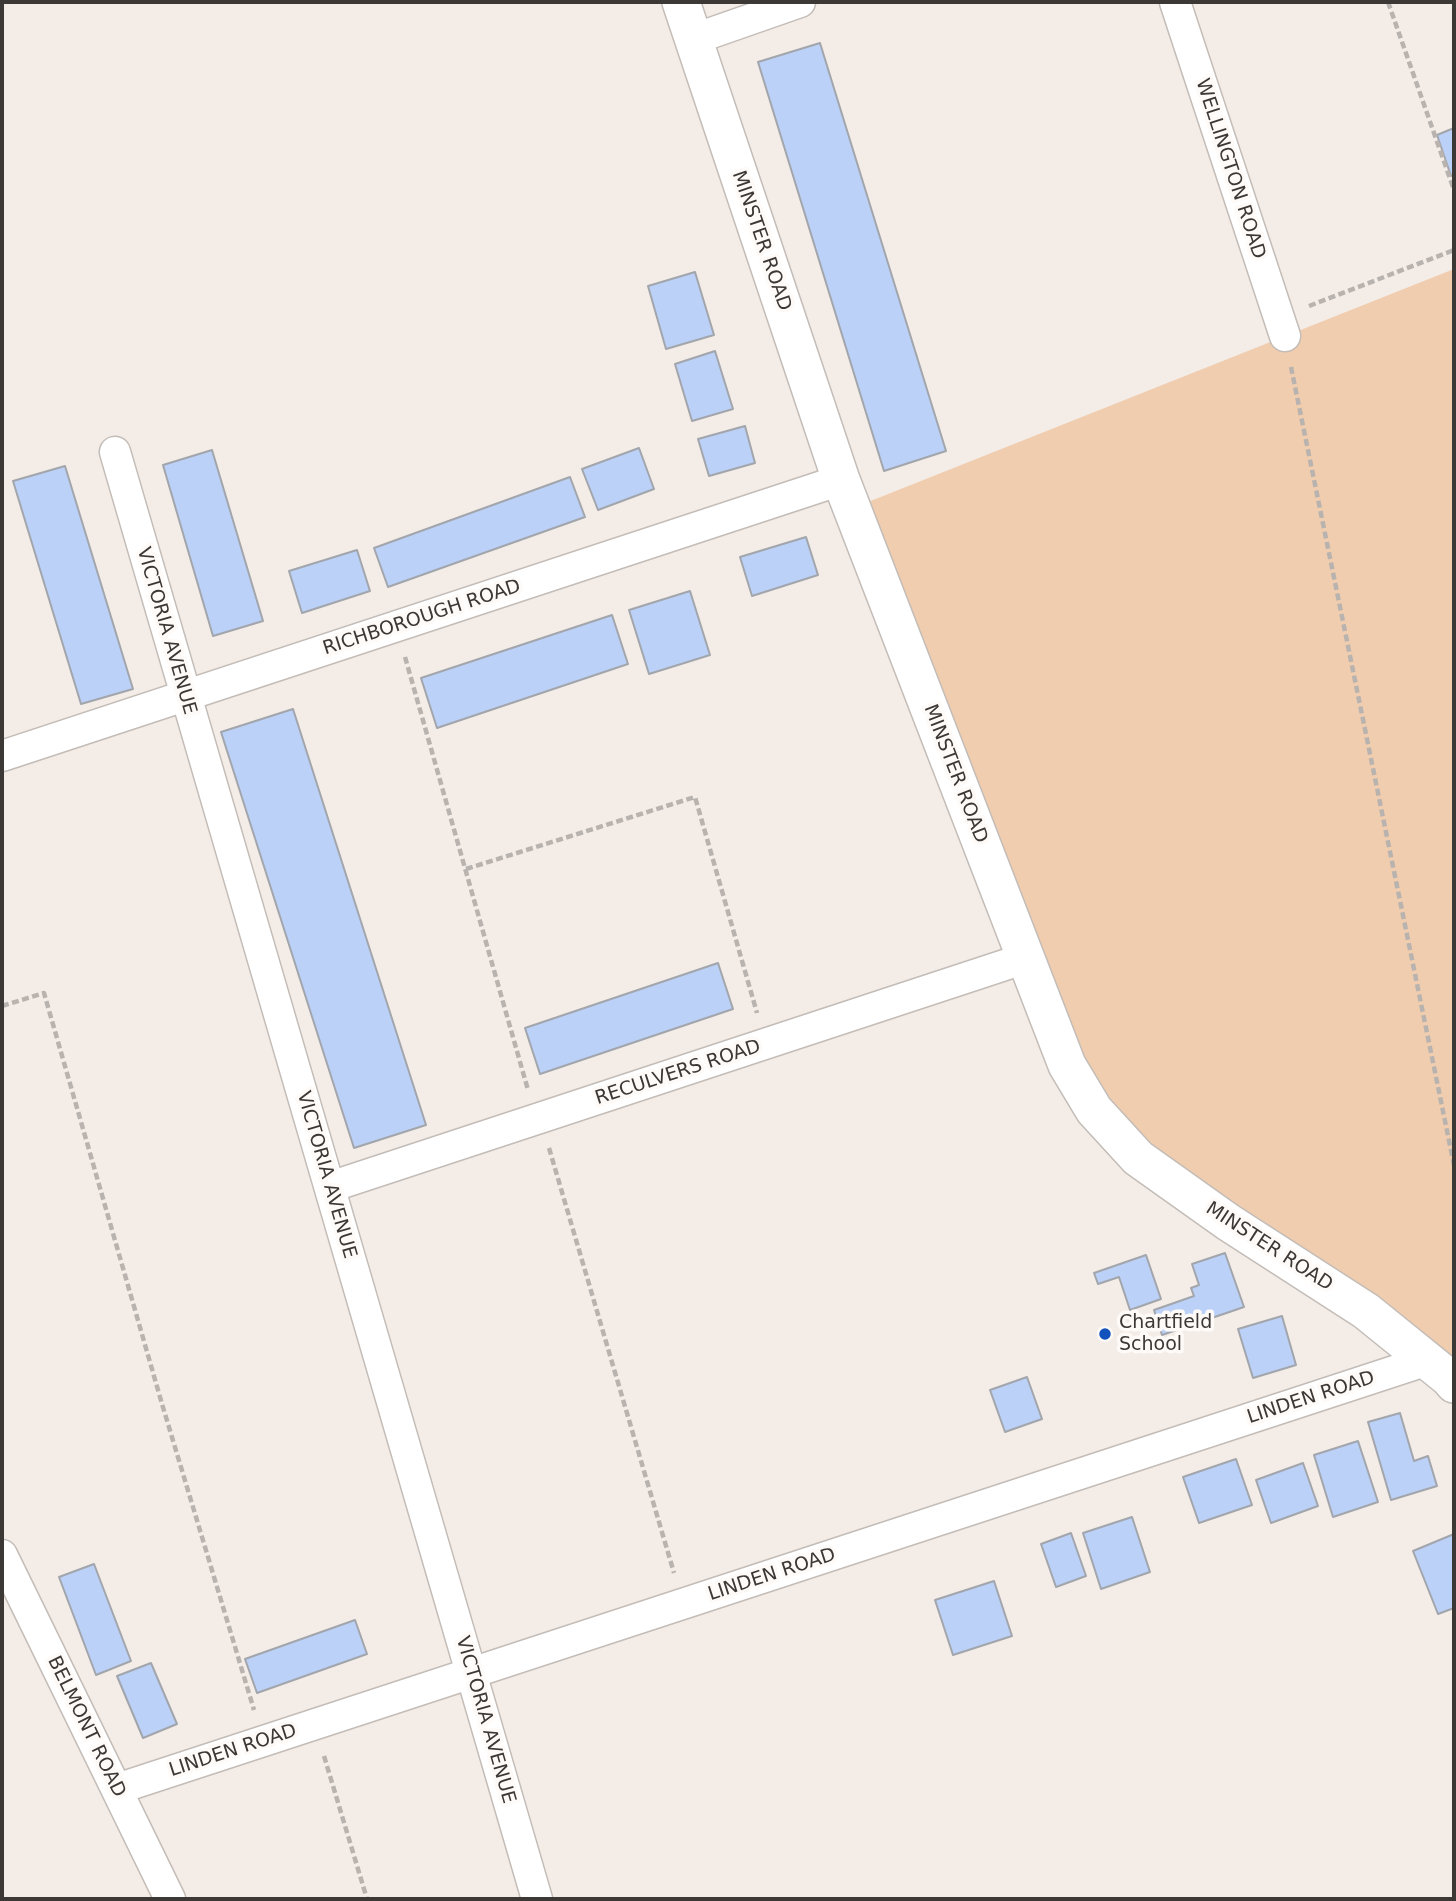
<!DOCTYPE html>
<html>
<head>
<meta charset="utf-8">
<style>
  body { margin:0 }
  #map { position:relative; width:1456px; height:1901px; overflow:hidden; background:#f3ece7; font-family:"DejaVu Sans",sans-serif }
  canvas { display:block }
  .frame { position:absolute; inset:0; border:4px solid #3b3836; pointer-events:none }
</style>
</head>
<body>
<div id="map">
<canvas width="1456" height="1901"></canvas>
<div class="frame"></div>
</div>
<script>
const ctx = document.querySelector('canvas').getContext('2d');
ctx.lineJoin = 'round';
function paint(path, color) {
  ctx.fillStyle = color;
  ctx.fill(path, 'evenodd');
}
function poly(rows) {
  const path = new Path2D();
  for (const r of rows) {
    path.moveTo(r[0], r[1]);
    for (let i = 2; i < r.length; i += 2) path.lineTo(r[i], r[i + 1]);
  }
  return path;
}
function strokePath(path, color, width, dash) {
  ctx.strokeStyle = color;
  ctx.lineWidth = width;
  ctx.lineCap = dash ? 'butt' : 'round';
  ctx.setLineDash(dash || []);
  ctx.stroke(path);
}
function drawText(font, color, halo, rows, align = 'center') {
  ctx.font = font + ' "DejaVu Sans",sans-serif';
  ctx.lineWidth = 7;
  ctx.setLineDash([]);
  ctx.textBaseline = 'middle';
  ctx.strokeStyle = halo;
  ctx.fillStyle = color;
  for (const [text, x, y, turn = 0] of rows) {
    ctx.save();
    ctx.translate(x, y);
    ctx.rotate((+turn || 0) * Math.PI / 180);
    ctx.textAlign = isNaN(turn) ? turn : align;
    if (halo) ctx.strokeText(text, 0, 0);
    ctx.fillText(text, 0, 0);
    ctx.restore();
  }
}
const green = poly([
  [1454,269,1454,1374,1117,1137,853,508]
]);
const building = poly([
  [820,43,946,451,884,471,758,62,820,43],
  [1454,128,1454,174,1451,176,1437,135,1454,128],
  [695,272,714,335,666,349,648,286,695,272],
  [715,351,733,409,692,421,675,364,715,351],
  [745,426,755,463,709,476,698,439,745,426],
  [639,448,654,489,598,510,582,469,639,448],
  [212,450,263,621,213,636,163,465,212,450],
  [65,466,133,689,81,704,13,481,65,466],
  [570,477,585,517,388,587,374,548,570,477],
  [806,537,818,575,752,596,740,557,806,537],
  [357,550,370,591,302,613,289,571,357,550],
  [690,591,710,655,649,674,629,610,690,591],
  [612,615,628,664,437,728,421,678,612,615],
  [293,709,426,1125,354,1148,221,732,293,709],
  [718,963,733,1009,540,1074,525,1028,718,963],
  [1225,1253,1244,1307,1162,1335,1154,1310,1194,1296,1191,1288,1199,1285,1192,1264,1225,1253],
  [1146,1255,1161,1299,1130,1310,1119,1277,1098,1284,1094,1273,1146,1255],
  [1282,1316,1296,1365,1253,1378,1238,1329,1282,1316],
  [1027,1377,1042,1419,1005,1432,990,1390,1027,1377],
  [1400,1413,1414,1461,1428,1456,1437,1486,1391,1500,1368,1422,1400,1413],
  [1358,1441,1378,1502,1333,1517,1314,1455,1358,1441],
  [1236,1459,1252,1505,1199,1523,1183,1477,1236,1459],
  [1303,1463,1318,1506,1271,1523,1256,1480,1303,1463],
  [1132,1517,1150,1572,1101,1589,1083,1533,1132,1517],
  [1071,1533,1086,1576,1056,1587,1041,1544,1071,1533],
  [1454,1534,1454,1608,1438,1614,1413,1551,1454,1534],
  [94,1564,131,1661,96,1675,59,1577,94,1564],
  [994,1581,1012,1636,953,1655,935,1600,994,1581],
  [355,1620,367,1654,257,1693,245,1659,355,1620],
  [151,1663,177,1724,143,1738,117,1676,151,1663]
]);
const path = poly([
  [1388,2,1454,190],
  [1309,306,1454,250],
  [1291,367,1454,1165],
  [405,657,528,1090],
  [466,869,695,797,757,1013],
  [2,1006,44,993,162,1404,254,1710],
  [549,1148,674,1573],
  [324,1756,367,1899]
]);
const minor = poly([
  [1175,2,1285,336],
  [694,39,800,2],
  [115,452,537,1899],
  [2,756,841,480],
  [330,1187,1026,958],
  [2,1555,170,1899],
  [117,1789,1428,1360]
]);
const tertiary = poly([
  [681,2,841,480,1067,1065,1094,1110,1138,1158,1228,1222,1366,1311,1449,1378,1454,1384]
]);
const markers = [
  [1105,1334,7,"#1152bd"]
];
const streetNames = [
  ["WELLINGTON ROAD",1230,169,72],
  ["MINSTER ROAD",761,241,71],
  ["RICHBOROUGH ROAD",422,618,-18],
  ["VICTORIA AVENUE",166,631,74],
  ["MINSTER ROAD",955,774,69],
  ["RECULVERS ROAD",678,1073,-18],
  ["VICTORIA AVENUE",326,1175,74],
  ["MINSTER ROAD",1269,1247,33],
  ["LINDEN ROAD",1311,1398,-18],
  ["LINDEN ROAD",772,1575,-18],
  ["VICTORIA AVENUE",485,1720,74],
  ["BELMONT ROAD",86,1727,64],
  ["LINDEN ROAD",233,1751,-18]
];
const poiNames = [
  ["Chartfield",1119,1323],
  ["School",1119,1345]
];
paint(green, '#f1cdaf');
paint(building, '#bbd1f7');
strokePath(building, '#a2a6ac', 2);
strokePath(minor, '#c3bcb7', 33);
strokePath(tertiary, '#c3bcb7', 40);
strokePath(path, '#b9b3af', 4.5, [7, 3.5]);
strokePath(minor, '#fff', 30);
strokePath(tertiary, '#fff', 37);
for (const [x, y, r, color] of markers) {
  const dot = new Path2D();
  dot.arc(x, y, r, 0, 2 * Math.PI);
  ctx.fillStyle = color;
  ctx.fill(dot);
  strokePath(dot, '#fefaf7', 2.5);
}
drawText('19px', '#3b3836', '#fefaf7', streetNames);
drawText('19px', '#3b3836', '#fefaf7', poiNames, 'left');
</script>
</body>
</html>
